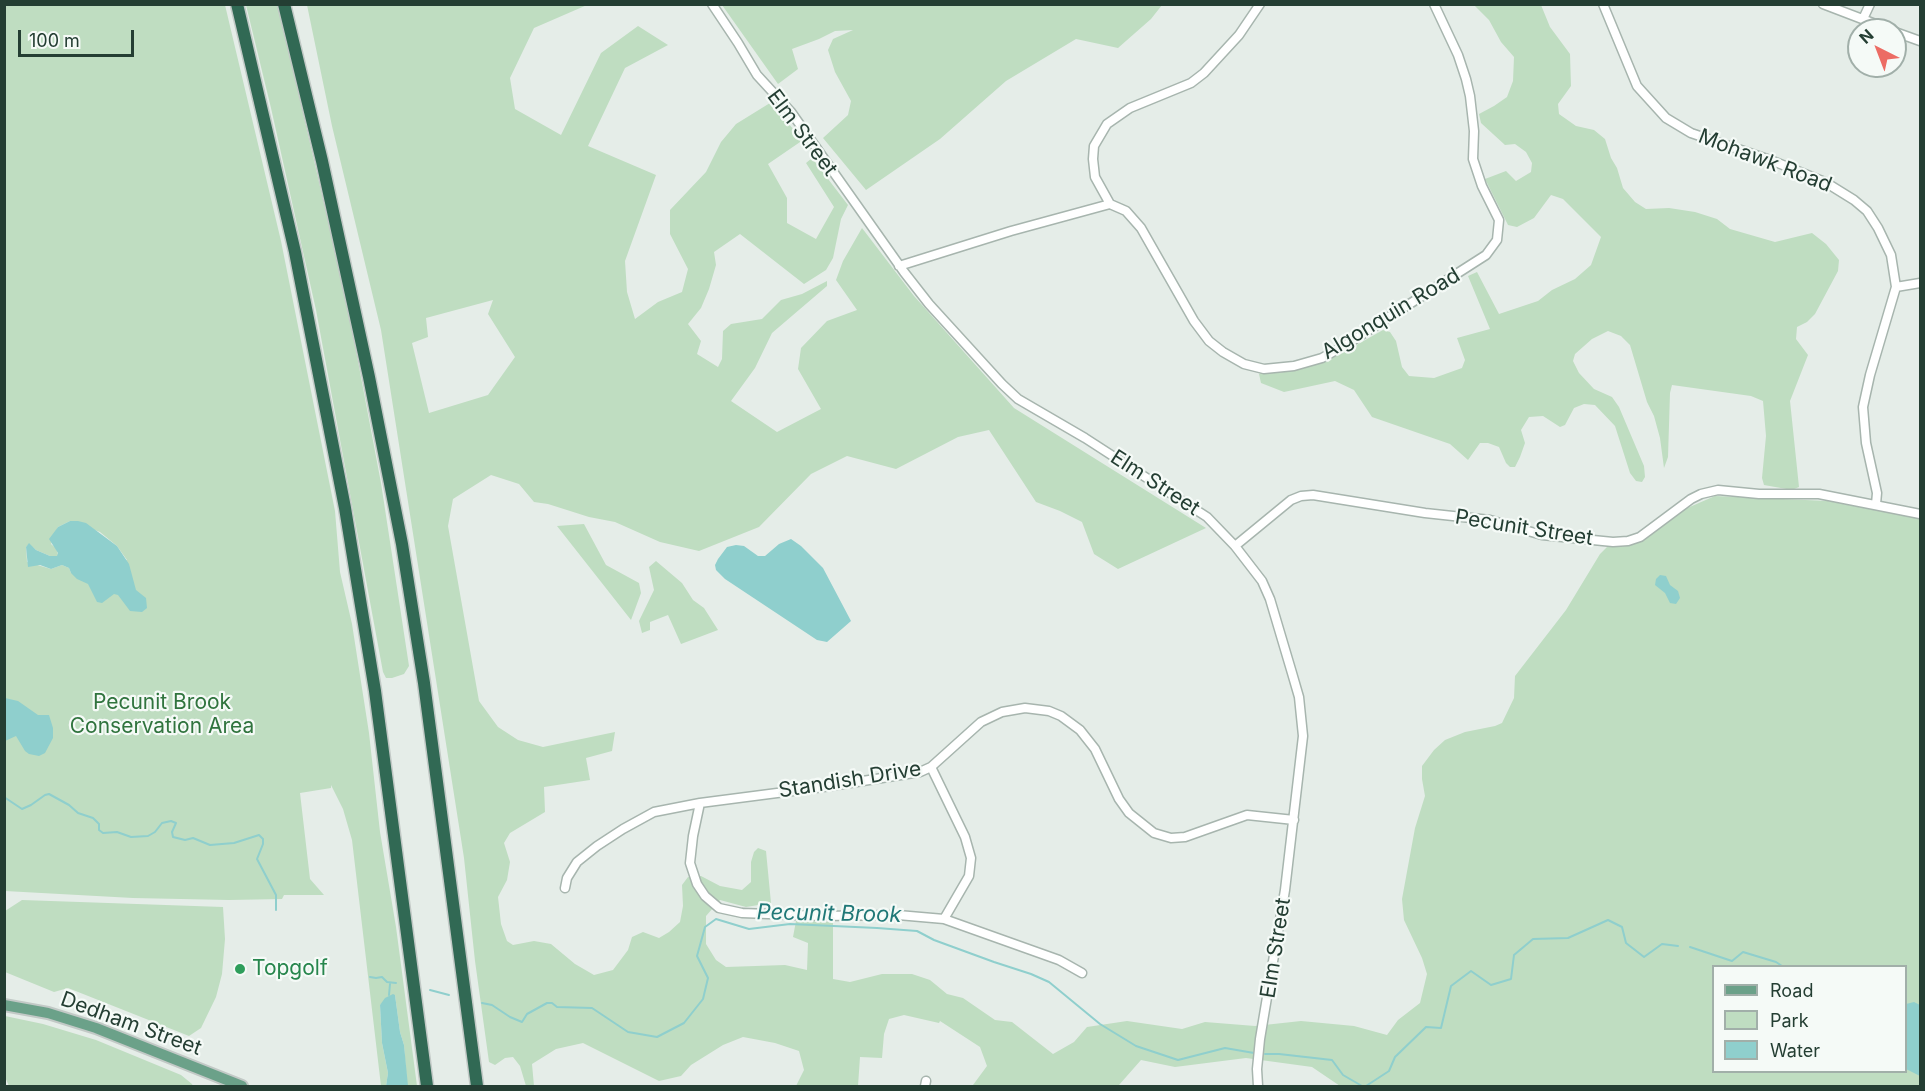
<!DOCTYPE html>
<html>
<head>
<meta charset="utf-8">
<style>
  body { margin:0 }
  #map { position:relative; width:1925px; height:1091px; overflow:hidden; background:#e5ede8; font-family:Inter,sans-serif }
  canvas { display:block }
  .frame { position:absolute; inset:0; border:6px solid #243e33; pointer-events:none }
  .legend { position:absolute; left:1712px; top:965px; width:195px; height:108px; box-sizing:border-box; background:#f5faf7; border:2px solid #a1afa9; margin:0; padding:8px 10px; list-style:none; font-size:18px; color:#243e33 }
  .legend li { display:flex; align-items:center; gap:12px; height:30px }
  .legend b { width:30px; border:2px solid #a1afa9 }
  .north { position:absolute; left:1847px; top:18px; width:60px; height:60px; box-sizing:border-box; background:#f5faf7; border:2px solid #a1afa9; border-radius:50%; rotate:318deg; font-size:16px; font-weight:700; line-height:24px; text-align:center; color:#243e33 }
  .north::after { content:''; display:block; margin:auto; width:21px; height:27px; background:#ec6c64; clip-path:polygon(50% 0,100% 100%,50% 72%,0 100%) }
  .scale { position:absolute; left:18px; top:30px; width:116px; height:27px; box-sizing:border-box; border:3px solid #243e33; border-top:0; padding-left:8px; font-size:18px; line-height:21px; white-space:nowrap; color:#243e33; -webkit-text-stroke:4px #f5faf7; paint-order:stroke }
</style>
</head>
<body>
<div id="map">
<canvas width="1925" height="1091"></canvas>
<div class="frame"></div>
<ul class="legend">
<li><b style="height:8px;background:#6ba189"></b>Road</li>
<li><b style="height:16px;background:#bfddc1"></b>Park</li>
<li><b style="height:16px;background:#8fcfcd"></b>Water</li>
</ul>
<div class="north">N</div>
<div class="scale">100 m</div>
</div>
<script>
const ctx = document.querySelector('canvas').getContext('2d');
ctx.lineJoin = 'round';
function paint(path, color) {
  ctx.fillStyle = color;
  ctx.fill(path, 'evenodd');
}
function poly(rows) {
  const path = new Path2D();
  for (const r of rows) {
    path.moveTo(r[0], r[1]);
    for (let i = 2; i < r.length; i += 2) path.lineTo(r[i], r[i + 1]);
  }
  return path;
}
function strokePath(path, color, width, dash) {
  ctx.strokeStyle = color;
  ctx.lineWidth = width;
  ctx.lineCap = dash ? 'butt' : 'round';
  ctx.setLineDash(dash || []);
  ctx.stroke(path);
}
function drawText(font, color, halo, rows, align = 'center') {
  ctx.font = font + ' Inter,sans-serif';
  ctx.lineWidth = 4.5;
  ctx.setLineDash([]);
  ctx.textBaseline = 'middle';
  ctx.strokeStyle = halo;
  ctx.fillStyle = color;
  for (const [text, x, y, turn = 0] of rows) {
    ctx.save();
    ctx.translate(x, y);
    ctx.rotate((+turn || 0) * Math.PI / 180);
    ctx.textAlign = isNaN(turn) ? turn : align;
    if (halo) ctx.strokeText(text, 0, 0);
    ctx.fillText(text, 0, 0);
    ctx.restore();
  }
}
const green = poly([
  [5,5,225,5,281,241,335,511,340,572,352,624,369,733,380,832,396,927,417,1086,407,1085,404,1045,400,1032,395,995,380,1005,382,1043,388,1073,386,1086,381,1086,352,840,343,809,331,785,331,788,300,793,310,879,324,895,284,895,282,899,229,900,133,898,5,891],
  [70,521,100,532,117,546,127,560,71,573,69,568,62,565,51,569,27,562,26,547,29,544,36,550,50,556,58,556,57,549,51,544,58,527],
  [246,5,278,5,347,303,381,483,409,666,404,674,392,678,386,678,383,672,316,310,271,108],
  [307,5,587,5,534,28,510,78,515,109,561,135,601,53,638,26,668,45,625,68,588,146,656,175,625,261,627,292,635,319,658,302,682,292,688,269,670,234,670,210,706,172,721,142,736,124,770,103,803,140,768,164,787,198,787,223,816,239,834,207,806,163,812,158,848,205,841,219,833,258,826,270,804,284,740,234,714,252,716,265,709,289,701,308,688,324,701,341,697,354,718,367,722,359,723,331,731,324,762,319,781,300,802,294,827,281,827,286,772,333,755,368,731,401,777,432,821,409,798,369,801,348,827,321,857,310,836,280,843,261,862,228,914,296,1014,408,1206,528,1118,569,1094,554,1082,522,1060,511,1036,502,989,430,958,437,896,469,847,456,811,474,759,527,699,551,660,542,615,522,589,517,548,504,534,502,519,484,491,475,453,499,448,526,479,701,498,727,518,740,543,747,615,732,612,751,586,758,590,780,544,787,545,812,510,833,504,843,510,862,507,880,498,897,501,924,507,941,513,945,534,941,551,944,575,964,594,975,613,970,628,950,632,937,643,932,659,938,669,932,680,922,683,906,682,885,688,877,701,876,720,886,742,890,751,882,751,862,754,852,758,848,766,851,771,903,746,907,720,900,706,916,706,944,716,960,726,967,785,965,807,970,808,943,793,937,796,921,833,922,833,979,850,982,882,974,912,974,930,980,947,994,963,998,995,1020,1012,1022,1053,1054,1074,1042,1087,1027,1127,1021,1182,1029,1205,1022,1255,1026,1301,1021,1354,1026,1387,1035,1398,1020,1420,1003,1427,974,1422,958,1404,920,1402,899,1415,828,1425,796,1422,779,1422,766,1434,750,1445,740,1465,732,1495,726,1502,723,1514,698,1515,676,1566,610,1600,554,1607,547,1627,546,1643,541,1685,509,1715,496,1828,501,1920,519,1920,1086,1340,1086,1312,1067,1246,1058,1175,1067,1141,1060,1119,1085,1121,1086,974,1086,973,1085,987,1066,980,1047,940,1021,939,1023,904,1015,889,1019,884,1034,882,1058,860,1057,858,1086,796,1086,804,1070,799,1051,775,1043,743,1037,723,1045,691,1065,681,1076,659,1081,583,1043,556,1049,532,1064,534,1086,526,1086,520,1066,513,1057,505,1058,495,1065,489,1062,475,961,464,858,381,330,332,126],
  [493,300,488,314,515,357,488,395,429,413,412,343,428,337,426,318],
  [1714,966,1906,966,1906,1072,1714,1072],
  [722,5,1162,5,1151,19,1118,48,1076,39,1006,81,940,139,866,190,823,138,848,115,851,101,835,72,828,50,833,39,853,30,835,31,819,39,792,49,798,69,778,84],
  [1474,5,1541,5,1550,27,1570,54,1571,86,1558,104,1559,114,1576,126,1594,130,1605,139,1611,158,1617,168,1623,188,1635,202,1646,209,1669,208,1695,212,1717,219,1730,229,1775,242,1812,233,1826,244,1839,260,1838,271,1815,314,1807,322,1797,327,1796,339,1808,355,1790,401,1799,487,1792,490,1764,485,1762,478,1766,436,1763,401,1751,396,1672,385,1670,393,1668,457,1664,468,1660,438,1654,416,1647,402,1630,345,1621,336,1608,331,1592,339,1575,354,1573,361,1579,373,1594,389,1612,397,1619,407,1644,466,1645,477,1642,482,1636,481,1630,473,1615,426,1595,405,1584,404,1574,408,1565,425,1560,427,1543,416,1529,417,1521,430,1525,443,1520,457,1515,467,1510,467,1506,463,1499,447,1488,443,1480,443,1468,460,1450,444,1372,417,1354,390,1335,381,1284,392,1261,383,1259,374,1263,372,1279,373,1337,356,1383,330,1390,332,1396,341,1402,367,1409,376,1434,378,1462,368,1465,360,1457,338,1490,329,1468,276,1477,272,1499,314,1538,301,1552,290,1575,279,1591,265,1601,237,1563,199,1551,195,1534,218,1517,227,1508,225,1485,179,1506,171,1516,181,1531,172,1532,163,1526,152,1515,144,1505,145,1481,123,1479,114,1494,106,1507,97,1513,81,1514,57,1501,42,1489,20],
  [584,524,606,565,639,583,641,593,631,620,557,526],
  [656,561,682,583,693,600,704,608,718,630,681,644,668,615,650,622,650,630,642,633,639,621,654,590,649,567],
  [22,900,223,907,225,939,222,974,216,997,201,1028,189,1036,68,988,54,992,5,972,5,911],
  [5,1016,43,1024,96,1040,181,1075,192,1084,193,1086,9,1086,5,1077]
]);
const water = poly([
  [70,521,78,521,86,523,117,546,129,564,136,590,146,598,147,608,142,612,130,611,118,595,114,594,102,603,97,602,88,584,77,579,71,573,69,568,62,565,51,569,40,565,28,567,26,547,29,543,36,550,50,556,57,556,58,553,49,539,58,527],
  [791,539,801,546,823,568,851,621,827,642,817,640,725,579,716,570,715,565,718,559,727,547,736,545,744,546,758,556,765,556,779,544],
  [1660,575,1666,576,1670,585,1678,591,1680,598,1676,604,1670,603,1665,593,1655,585,1656,579],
  [5,698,18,701,38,715,49,715,53,728,53,738,45,753,39,756,29,754,25,751,16,736,5,741],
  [393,994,395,995,400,1032,404,1045,408,1086,386,1086,388,1073,382,1043,380,1005,385,998],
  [1914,1002,1920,1005,1920,1076,1906,1069,1906,1004]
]);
const stream = poly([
  [4,797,22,809,31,805,45,795,49,794,69,805,78,813,93,818,99,824,99,830,103,833,117,832,131,837,148,836,155,832,162,823,171,821,176,823,172,832,173,837,185,840,193,838,210,845,234,843,259,835,263,839,263,844,257,859,276,895,276,910],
  [1690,947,1732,961,1743,952,1776,962,1782,966],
  [370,977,376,978,382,977,387,982,396,983],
  [430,990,449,995],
  [389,995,390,984],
  [482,1003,492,1005,510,1017,522,1022,527,1014,547,1003,552,1003,557,1007,592,1008,628,1032,657,1037,684,1023,703,999,708,978,697,956,705,927,716,919,749,929,790,924,877,928,917,931,934,940,994,962,1031,974,1049,982,1100,1024,1136,1046,1178,1060,1225,1048,1254,1053],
  [1265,1054,1279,1054,1332,1060,1343,1075,1362,1086],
  [1366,1086,1389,1071,1395,1057,1426,1027,1441,1028,1451,986,1471,971,1491,985,1511,979,1514,955,1533,939,1568,938,1608,920,1622,927,1626,943,1644,957,1662,944,1678,946]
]);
const minor = poly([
  [712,4,738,43,757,75,791,112,904,272,929,304,1002,384,1018,399,1085,438,1207,517,1235,546,1262,581,1270,599,1292,673,1299,697,1303,736,1285,890,1260,1039,1257,1069,1258,1086],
  [1603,4,1637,86,1666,118,1691,133,1773,161,1825,182,1854,200,1867,211,1878,228,1891,255,1896,287,1870,375,1863,407,1866,443,1877,493,1876,504],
  [1823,4,1891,30],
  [1863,19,1870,4],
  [1895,32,1920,41],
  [1110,204,1095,177,1093,159,1094,146,1107,124,1130,108,1191,83,1204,73,1239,35,1260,4],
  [899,266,1011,231,1110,204,1126,211,1141,228,1194,321,1209,341,1223,352,1244,364,1264,369,1294,366,1322,358,1347,344,1486,255,1497,240,1499,220,1482,186,1473,159,1474,131,1470,96,1466,79,1458,55,1434,4],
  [1896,287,1920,283],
  [1235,546,1291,500,1301,496,1313,495,1425,513,1490,520,1542,535,1613,542,1628,541,1640,537,1691,499,1701,494,1718,490,1759,494,1819,494,1920,514],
  [931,767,965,837,971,858,969,876,944,919],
  [565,888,567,878,577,862,597,846,623,829,654,812,700,803],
  [1082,973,1059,960,944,919,898,915,820,916,742,913,719,908,705,896,697,884,690,863,693,836,700,803,831,786,920,772,931,767,981,722,1002,712,1025,708,1049,711,1061,716,1080,730,1095,749,1119,799,1129,813,1154,833,1171,838,1185,837,1247,815,1294,820],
  [925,1086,926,1081]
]);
const major = poly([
  [4,1005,48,1013,96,1028,242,1086]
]);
const highway = poly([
  [237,4,295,252,345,508,375,691,427,1086],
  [284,4,322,161,369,377,402,544,424,683,477,1086]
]);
const markers = [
  [240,969,6,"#2e9e5b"]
];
const streetNames = [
  ["Elm Street",802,133,53],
  ["Mohawk Road",1765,161,21],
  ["Algonquin Road",1391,314,-31],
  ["Elm Street",1155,483,33],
  ["Pecunit Street",1524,528,9],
  ["Standish Drive",850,780,-9],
  ["Elm Street",1276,948,-81],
  ["Dedham Street",131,1024,20]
];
const parkNames = [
  ["Pecunit Brook",162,703],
  ["Conservation Area",162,727]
];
const leisureNames = [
  ["Topgolf",252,969]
];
const waterNames = [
  ["Pecunit Brook",829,914,1]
];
paint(green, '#bfddc1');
paint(water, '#8fcfcd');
strokePath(stream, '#8fcfcd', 2);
strokePath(minor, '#a7b5ae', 11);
strokePath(major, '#c2c9c6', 14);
strokePath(highway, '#c2c9c6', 15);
strokePath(minor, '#fff', 8);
strokePath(major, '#6ba189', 10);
strokePath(highway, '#316954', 12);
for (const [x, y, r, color] of markers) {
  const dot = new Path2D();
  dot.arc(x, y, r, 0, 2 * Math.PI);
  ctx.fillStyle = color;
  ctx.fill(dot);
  strokePath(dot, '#f5faf7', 2);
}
drawText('21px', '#243e33', '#f5faf7', streetNames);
drawText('21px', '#30743e', '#f5faf7', parkNames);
drawText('21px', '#27864d', '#f5faf7', leisureNames, 'left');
drawText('italic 22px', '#207877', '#f5faf7', waterNames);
</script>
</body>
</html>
